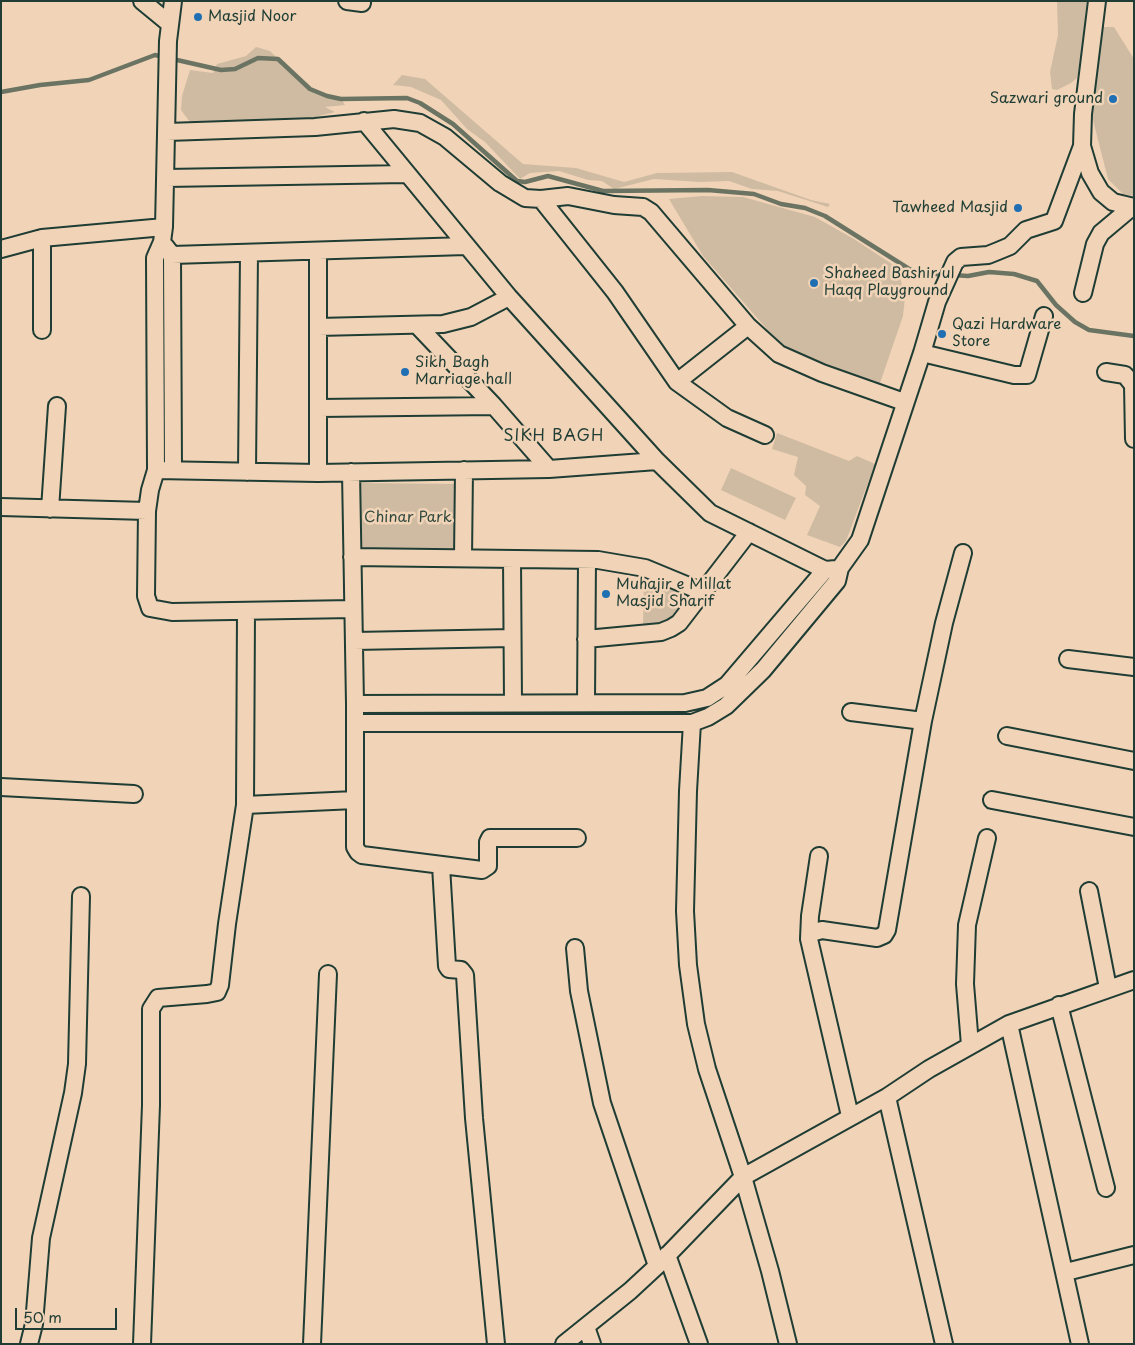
<!DOCTYPE html>
<html>
<head>
<meta charset="utf-8">
<style>
  body { margin:0 }
  #map { position:relative; width:1135px; height:1345px; overflow:hidden; background:#f1d4b7; font-family:"Playpen Sans",sans-serif }
  canvas { display:block }
  .frame { position:absolute; inset:0; border:2px solid #1f3d34; pointer-events:none }
  .scale { position:absolute; left:15px; top:1308px; width:102px; height:22px; box-sizing:border-box; border:2px solid #1f3d34; border-top:0; padding-left:6px; font-size:15px; line-height:18px; white-space:nowrap; color:#1f3d34; -webkit-text-stroke:4px #f1d4b7; paint-order:stroke }
</style>
</head>
<body>
<div id="map">
<canvas width="1135" height="1345"></canvas>
<div class="frame"></div>
<div class="scale">50 m</div>
</div>
<script>
const ctx = document.querySelector('canvas').getContext('2d');
ctx.lineJoin = 'round';
function paint(path, color) {
  ctx.fillStyle = color;
  ctx.fill(path, 'evenodd');
}
function poly(rows) {
  const path = new Path2D();
  for (const r of rows) {
    path.moveTo(r[0], r[1]);
    for (let i = 2; i < r.length; i += 2) path.lineTo(r[i], r[i + 1]);
  }
  return path;
}
function strokePath(path, color, width, dash) {
  ctx.strokeStyle = color;
  ctx.lineWidth = width;
  ctx.lineCap = dash ? 'butt' : 'round';
  ctx.setLineDash(dash || []);
  ctx.stroke(path);
}
function drawText(font, color, halo, rows, align = 'center') {
  ctx.font = font + ' "Playpen Sans",sans-serif';
  ctx.lineWidth = 5;
  ctx.setLineDash([]);
  ctx.textBaseline = 'middle';
  ctx.strokeStyle = halo;
  ctx.fillStyle = color;
  for (const [text, x, y, turn = 0] of rows) {
    ctx.save();
    ctx.translate(x, y);
    ctx.rotate((+turn || 0) * Math.PI / 180);
    ctx.textAlign = isNaN(turn) ? turn : align;
    if (halo) ctx.strokeText(text, 0, 0);
    ctx.fillText(text, 0, 0);
    ctx.restore();
  }
}
const green = poly([
  [1057,1,1087,1,1082,52,1077,78,1071,83,1057,90,1052,89,1050,72,1058,35],
  [1103,27,1114,27,1134,59,1134,196,1123,194,1108,179,1093,120,1093,77],
  [256,47,270,51,310,89,341,99,345,105,325,107,335,112,295,122,190,122,181,110,182,96,190,70,213,73,217,64,246,56],
  [402,75,425,79,523,164,576,168,624,182,657,173,732,172,811,200,830,204,828,207,778,191,752,189,729,181,700,182,654,179,614,189,602,181,588,180,559,171,530,173,520,179,485,142,467,129,441,100,411,87,393,85],
  [702,196,743,197,815,217,854,239,898,268,905,298,903,316,879,386,786,351,703,256,669,199],
  [777,433,849,461,857,456,875,464,846,541,840,547,807,535,820,506,805,495,806,486,794,475,798,457,772,449],
  [731,468,796,498,785,520,721,490],
  [357,483,460,484,460,552,357,552],
  [644,573,694,593,671,624,643,628]
]);
const stream = poly([
  [1,92,40,85,89,80,155,55,221,70,235,69,258,58,278,59,310,89,327,96,341,99,407,98,420,103,453,124,517,181,525,182,548,176,603,191,708,190,754,194,781,204,805,208,825,216,914,272,945,275],
  [953,275,968,276,989,272,1014,274,1037,281,1056,305,1075,322,1089,330,1134,336]
]);
const minor = poly([
  [142,1,170,24],
  [347,1,362,3],
  [1097,1,1083,114,1082,146,1090,173,1101,192,1113,202,1134,207],
  [364,121,509,297,657,461],
  [167,132,315,127,394,119,420,123,445,137,500,183,525,198,541,199,615,292,677,382,727,418,765,435],
  [166,178,406,174],
  [541,199,568,196,614,205,643,207,651,212,748,326,779,354,822,373,904,402],
  [42,238,42,330],
  [165,246,172,255,173,469],
  [1,249,42,238,164,227],
  [318,251,318,473],
  [172,255,466,246],
  [1083,293,1095,244,1101,233,1132,207],
  [417,325,494,406,549,469],
  [318,327,443,324,471,317,509,297],
  [922,353,1014,375,1027,375,1044,316],
  [1106,372,1125,375,1133,385,1134,439],
  [677,382,748,326],
  [319,408,494,406],
  [156,470,155,258,162,242,164,227,168,41,173,1],
  [247,472,249,253],
  [351,472,355,704,355,847,358,852,362,855,482,870,488,866,488,842,490,838,577,838],
  [1,507,147,511],
  [50,509,57,406],
  [352,557,598,560,645,568,703,592],
  [463,558,464,470],
  [512,559,513,703],
  [353,609,172,612,150,608,146,596,147,511,150,490,156,470,318,473,549,469,657,461,710,513,825,570],
  [586,639,661,632,671,628,679,623,749,532],
  [354,641,512,638],
  [1068,659,1134,667],
  [586,703,587,560],
  [355,704,685,703,707,698,727,685,825,570,836,569],
  [851,712,923,721],
  [355,723,692,723,708,717,726,706,763,670,837,581,840,568,860,540,922,353,937,302,955,262,961,257,988,255,998,251,1010,246,1026,230,1054,221,1082,146],
  [692,723,688,791,685,911,688,965,696,1024,707,1069,743,1177,770,1271,788,1344],
  [1007,736,1134,761],
  [1,787,134,794],
  [992,800,1134,827],
  [245,805,355,800],
  [819,856,810,916,809,939,850,1116],
  [441,866,447,966,449,969,461,970,465,975,474,1118,496,1344],
  [1089,891,1108,988],
  [811,933,822,930,877,938,884,935,887,930,923,721,944,623,963,553],
  [575,948,579,991,602,1103,657,1266],
  [1059,1005,1106,1188],
  [1009,1024,1080,1344],
  [970,1045,965,984,967,925,987,838],
  [887,1097,944,1344],
  [667,1255,699,1344],
  [1066,1272,1134,1255],
  [586,1327,592,1344],
  [29,1344,34,1324,41,1238,73,1093,77,1064,81,896],
  [142,1344,151,1105,151,1009,158,998,207,994,217,992,220,985,227,924,245,805,246,612],
  [312,1344,328,974],
  [564,1344,630,1291,657,1266,743,1177,887,1097,929,1069,1009,1024,1134,980]
]);
const markers = [
  [198,17,5,"#1f6fb2"],
  [1113,99,5,"#1f6fb2"],
  [1018,208,5,"#1f6fb2"],
  [814,283,5,"#1f6fb2"],
  [942,334,5,"#1f6fb2"],
  [405,372,5,"#1f6fb2"],
  [606,594,5,"#1f6fb2"]
];
const poiNames = [
  ["Masjid Noor",208,17],
  ["Sazwari ground",1103,99,"right"],
  ["Tawheed Masjid",1008,208,"right"],
  ["Shaheed Bashir ul",824,274],
  ["Haqq Playground",824,291],
  ["Qazi Hardware",952,325],
  ["Store",952,342],
  ["Sikh Bagh",415,363],
  ["Marriage hall",415,380],
  ["Muhajir e Millat",616,585],
  ["Masjid Sharif",616,602]
];
const parkNames = [
  ["Chinar Park",408,518]
];
const neighbourhoodNames = [
  ["SIKH BAGH",554,437]
];
paint(green, '#cfbba2');
strokePath(stream, '#6b7463', 4.5);
strokePath(minor, '#1f3d34', 20);
strokePath(minor, '#f1d4b7', 16);
for (const [x, y, r, color] of markers) {
  const dot = new Path2D();
  dot.arc(x, y, r, 0, 2 * Math.PI);
  ctx.fillStyle = color;
  ctx.fill(dot);
  strokePath(dot, '#f1d4b7', 2);
}
drawText('15px', '#1f3d34', '#f1d4b7', poiNames, 'left');
drawText('15px', '#314a3f', '#f1d4b7', parkNames);
ctx.letterSpacing = '1px';
drawText('16px', '#1f3d34', '#f1d4b7', neighbourhoodNames);
ctx.letterSpacing = '0px';
</script>
</body>
</html>
